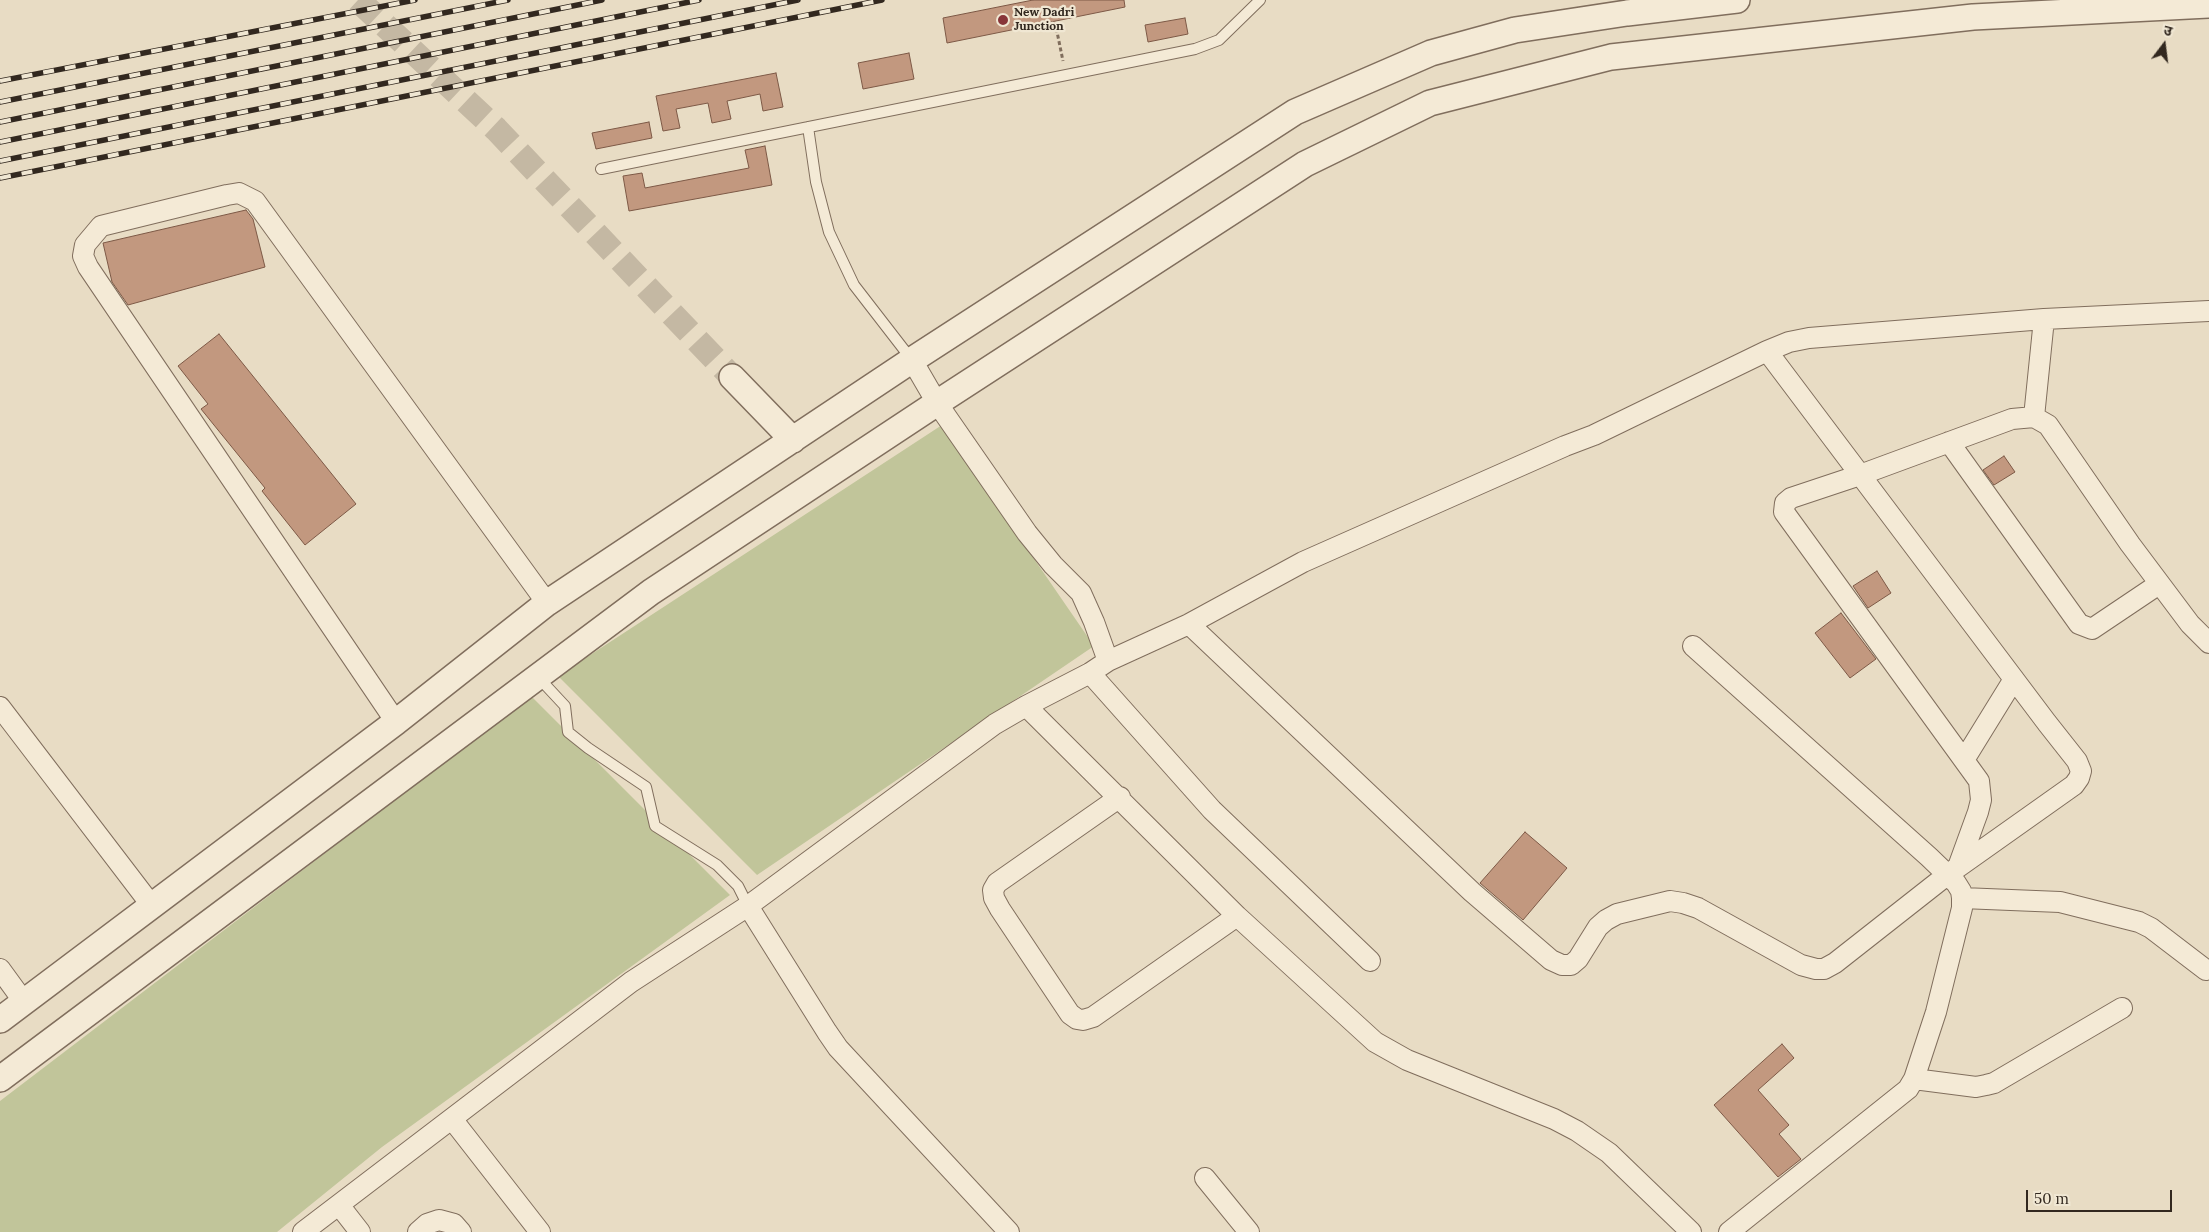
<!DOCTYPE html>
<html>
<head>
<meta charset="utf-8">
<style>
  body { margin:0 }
  #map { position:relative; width:2209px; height:1232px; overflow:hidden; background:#e8dcc4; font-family:Lora,"Noto Sans Devanagari",serif }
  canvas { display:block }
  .north { position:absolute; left:2139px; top:20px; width:50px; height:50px; -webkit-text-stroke:4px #f0e7d3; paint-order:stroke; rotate:15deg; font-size:14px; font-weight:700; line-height:20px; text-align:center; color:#32281f }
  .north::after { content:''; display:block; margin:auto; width:18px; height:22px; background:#32281f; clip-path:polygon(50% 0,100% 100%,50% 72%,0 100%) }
  .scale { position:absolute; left:2026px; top:1190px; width:146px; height:22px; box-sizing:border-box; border:2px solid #32281f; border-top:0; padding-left:6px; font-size:15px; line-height:18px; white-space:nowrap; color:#32281f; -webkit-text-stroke:4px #f0e7d3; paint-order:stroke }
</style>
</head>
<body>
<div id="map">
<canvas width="2209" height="1232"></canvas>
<div class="north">उ</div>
<div class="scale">50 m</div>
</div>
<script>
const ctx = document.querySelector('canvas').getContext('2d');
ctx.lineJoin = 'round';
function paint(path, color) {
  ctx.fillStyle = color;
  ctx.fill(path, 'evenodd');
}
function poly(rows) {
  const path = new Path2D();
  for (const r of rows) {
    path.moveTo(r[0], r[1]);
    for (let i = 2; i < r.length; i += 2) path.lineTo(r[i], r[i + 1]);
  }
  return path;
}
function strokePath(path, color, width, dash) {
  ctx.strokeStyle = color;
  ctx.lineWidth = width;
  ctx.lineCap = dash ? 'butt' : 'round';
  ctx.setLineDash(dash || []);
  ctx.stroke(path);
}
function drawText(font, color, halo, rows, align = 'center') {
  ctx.font = font + ' Lora,serif';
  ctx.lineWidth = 4.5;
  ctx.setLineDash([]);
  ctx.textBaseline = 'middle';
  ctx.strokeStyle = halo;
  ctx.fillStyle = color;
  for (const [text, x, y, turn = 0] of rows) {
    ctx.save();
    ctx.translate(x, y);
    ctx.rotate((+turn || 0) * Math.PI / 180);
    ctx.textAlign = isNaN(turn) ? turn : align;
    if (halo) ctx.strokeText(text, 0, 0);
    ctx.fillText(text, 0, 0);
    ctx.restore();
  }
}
const green = poly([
  [942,425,1094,646,757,875,558,676],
  [531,696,730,895,382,1147,277,1232,0,1232,0,1101]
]);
const building = poly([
  [1033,0,1124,0,1125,7,947,43,943,18,1033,0],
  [1185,18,1188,34,1148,42,1145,25,1185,18],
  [909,53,914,79,863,89,858,63,909,53],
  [776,73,783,107,763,111,760,94,727,101,731,119,712,123,708,103,676,109,680,128,663,131,656,96,776,73],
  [649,122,652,138,596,149,592,133,649,122],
  [765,146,772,185,629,211,623,176,642,173,645,188,749,168,745,150,765,146],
  [246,210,253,219,265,267,128,305,112,282,103,243,246,210],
  [219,334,356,504,305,545,262,491,265,488,201,409,208,404,178,366,219,334],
  [2004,456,2015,472,1994,485,1983,470,2004,456],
  [1877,571,1891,593,1868,608,1853,586,1877,571],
  [1841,613,1876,659,1850,678,1815,633,1841,613],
  [1525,832,1567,868,1523,920,1480,883,1525,832],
  [1782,1044,1794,1058,1758,1090,1789,1125,1779,1134,1801,1159,1778,1177,1714,1105,1782,1044]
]);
const tertiaryTunnel = poly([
  [358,0,496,129,732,377]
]);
const path = poly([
  [1055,22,1063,61]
]);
const service = poly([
  [808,127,816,182,829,232,854,285,912,360],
  [601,169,1195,49,1219,40,1260,0],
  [538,677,565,706,568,732,588,748,646,787,655,826,717,865,738,886,748,906]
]);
const minor = poly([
  [912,360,937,403,1027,533,1053,565,1081,593,1094,622,1108,661],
  [2034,417,2044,319],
  [1949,442,2079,624,2092,629,2159,584],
  [1189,624,1472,892,1551,960,1562,965,1571,965,1578,959,1598,927,1606,920,1617,914,1670,901,1683,903,1698,908,1801,965,1816,969,1824,969,1835,963,1947,875,2074,785,2079,778,2081,771,2077,761,2047,723,1767,351],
  [1693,646,1929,857,1956,883,1961,891,1962,898,1962,908,1936,1012,1914,1079,1908,1089,1729,1232],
  [1090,673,1212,810,1370,961],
  [1026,706,1237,916,1375,1042,1407,1060,1554,1119,1577,1131,1609,1153,1691,1232],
  [0,707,152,906],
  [396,722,88,267,83,256,85,245,101,226,227,195,239,193,255,201,547,603],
  [1964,760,2014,679],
  [1120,797,997,883,993,890,994,898,1000,909,1070,1014,1077,1019,1083,1020,1093,1017,1237,916],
  [1958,867,1978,812,1981,800,1979,781,1784,512,1785,503,1791,498,1860,475,2012,419,2034,417,2048,425,2130,544,2190,624,2209,643],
  [1962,898,2060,902,2139,922,2151,928,2206,970],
  [748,906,827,1032,838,1048,1009,1232],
  [0,969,24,1002],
  [1914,1079,1976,1087,1986,1085,1994,1083,2122,1008],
  [452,1119,540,1232],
  [1205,1178,1249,1232],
  [339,1205,360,1232],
  [303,1232,631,982,748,906,995,724,1026,706,1090,673,1108,661,1189,624,1303,562,1565,446,1594,435,1767,351,1789,342,1809,338,2044,319,2209,311],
  [418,1232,427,1224,439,1220,454,1224,461,1232]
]);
const tertiary = poly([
  [732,377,793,440],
  [0,1020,396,722,547,603,912,360,1295,112,1431,53,1515,30,1627,13,1737,0],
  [0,1079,651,592,937,403,1305,164,1430,103,1611,57,1973,17,2209,5]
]);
const rail = poly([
  [0,81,415,0],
  [0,102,508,0],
  [0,122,602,0],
  [0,142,699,0],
  [0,161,798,0],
  [0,178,882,0]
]);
const markers = [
  [1003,20,6,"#883539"]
];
const poiNames = [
  ["New Dadri",1014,13],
  ["Junction",1014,27]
];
paint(green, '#c1c59a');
paint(building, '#c2987f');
strokePath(building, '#7d5946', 1);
strokePath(tertiaryTunnel, '#c4b8a3', 25, [25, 12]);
strokePath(service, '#806e5d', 12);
strokePath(minor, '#806e5d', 22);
strokePath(tertiary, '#806e5d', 28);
strokePath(path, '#806e5d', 3, [4, 2.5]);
strokePath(service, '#f4ead6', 10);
strokePath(minor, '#f4ead6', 20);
strokePath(tertiary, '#f4ead6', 25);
strokePath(rail, '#32281f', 5.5);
strokePath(rail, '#f0e7d3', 4, [11]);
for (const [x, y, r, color] of markers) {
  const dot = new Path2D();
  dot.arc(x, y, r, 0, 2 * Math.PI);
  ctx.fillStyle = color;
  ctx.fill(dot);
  strokePath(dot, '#f0e7d3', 2);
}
drawText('bold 12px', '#32281f', '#f0e7d3', poiNames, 'left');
</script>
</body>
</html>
